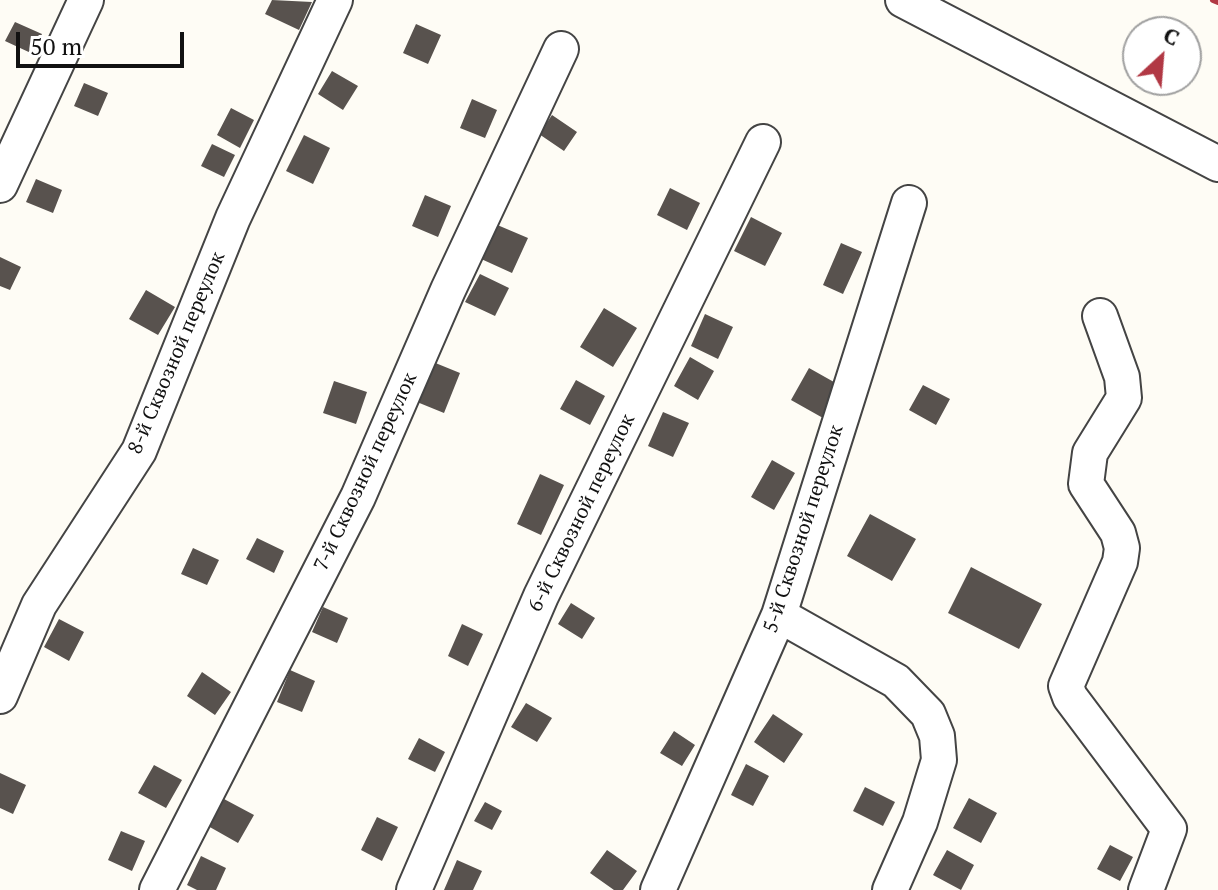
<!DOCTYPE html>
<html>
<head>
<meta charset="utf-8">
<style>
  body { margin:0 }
  #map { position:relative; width:1218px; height:890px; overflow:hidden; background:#fefcf5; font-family:"PT Serif",serif }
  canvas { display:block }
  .north { position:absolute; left:1122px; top:16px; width:80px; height:80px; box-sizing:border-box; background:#fff; border:2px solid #a0a0a0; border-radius:50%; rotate:26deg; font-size:22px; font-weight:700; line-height:32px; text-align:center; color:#111 }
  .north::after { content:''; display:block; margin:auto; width:28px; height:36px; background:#b13844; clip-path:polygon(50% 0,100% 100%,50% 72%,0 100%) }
  .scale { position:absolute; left:16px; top:32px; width:168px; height:36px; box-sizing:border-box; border:4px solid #111; border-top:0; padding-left:10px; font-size:24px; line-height:28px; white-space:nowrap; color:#111; -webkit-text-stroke:6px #fff; paint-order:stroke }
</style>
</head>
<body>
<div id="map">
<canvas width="1218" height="890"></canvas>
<div class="north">С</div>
<div class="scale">50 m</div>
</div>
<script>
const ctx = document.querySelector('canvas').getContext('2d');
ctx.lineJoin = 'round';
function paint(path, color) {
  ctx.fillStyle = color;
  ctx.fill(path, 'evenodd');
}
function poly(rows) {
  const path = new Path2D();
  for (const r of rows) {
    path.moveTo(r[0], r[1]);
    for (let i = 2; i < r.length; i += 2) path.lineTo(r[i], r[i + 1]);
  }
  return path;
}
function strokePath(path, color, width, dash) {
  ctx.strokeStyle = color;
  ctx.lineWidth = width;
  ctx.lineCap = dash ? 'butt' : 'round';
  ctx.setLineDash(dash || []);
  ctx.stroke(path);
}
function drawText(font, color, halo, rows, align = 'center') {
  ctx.font = font + ' "PT Serif",serif';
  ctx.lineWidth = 8;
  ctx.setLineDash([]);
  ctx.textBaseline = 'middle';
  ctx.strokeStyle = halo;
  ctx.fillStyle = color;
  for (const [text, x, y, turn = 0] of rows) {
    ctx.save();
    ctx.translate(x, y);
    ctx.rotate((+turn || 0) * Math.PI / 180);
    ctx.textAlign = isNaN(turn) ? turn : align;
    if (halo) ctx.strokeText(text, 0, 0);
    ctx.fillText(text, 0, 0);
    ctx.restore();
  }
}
const building = poly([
  [272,0,312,2,299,30,265,14],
  [15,22,42,34,33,54,5,41],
  [416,24,441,35,428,64,403,53],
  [332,71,358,86,343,110,318,94],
  [84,83,108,93,98,116,74,106],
  [472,99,497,110,485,138,460,128],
  [231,108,254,120,240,148,217,135],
  [552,115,577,132,564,151,539,134],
  [304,135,330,148,313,184,286,171],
  [212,144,235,155,224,177,201,166],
  [36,179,62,190,53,213,26,202],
  [670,188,700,203,687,230,657,215],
  [425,195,451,206,438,237,412,226],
  [751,217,782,233,765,266,734,251],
  [495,224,528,238,512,273,479,258],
  [841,243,862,252,843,294,823,285],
  [0,257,21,267,10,290,0,286],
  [480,274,509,288,495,316,465,302],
  [146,290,175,307,158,335,129,319],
  [604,308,637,328,613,367,580,347],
  [705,314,733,327,718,359,691,346],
  [690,357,714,371,698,400,674,386],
  [433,362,460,373,444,413,417,402],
  [809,368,841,386,823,418,791,400],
  [576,380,605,396,590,425,560,409],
  [334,381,367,392,356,424,323,413],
  [923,385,950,399,936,425,909,410],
  [663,412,689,423,673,457,648,446],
  [772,460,795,473,774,510,751,497],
  [540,474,564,485,541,535,517,524],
  [870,514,916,539,892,581,847,556],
  [257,538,284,551,274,573,246,559],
  [193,548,219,560,207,585,181,574],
  [971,567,1042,604,1019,649,948,613],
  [571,603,595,618,582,639,558,624],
  [323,607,348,618,337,643,312,632],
  [59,619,84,632,69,661,44,647],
  [462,624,483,634,468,666,448,656],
  [290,670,315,681,302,712,277,702],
  [202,672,231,692,215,715,187,696],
  [526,703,552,718,537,742,511,727],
  [773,714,803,734,784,763,754,742],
  [674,731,695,745,682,766,660,753],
  [419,738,445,752,435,772,408,759],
  [746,764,769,776,753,806,731,795],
  [154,765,182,780,166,808,138,793],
  [0,773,26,785,13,814,0,808],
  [865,787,895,802,883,826,853,811],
  [969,798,997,813,981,843,953,828],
  [224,799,254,815,238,843,208,826],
  [485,802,502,811,492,830,474,821],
  [377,817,398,827,382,861,361,850],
  [121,831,145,841,132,871,108,860],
  [1110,845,1133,857,1120,881,1097,869],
  [607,850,637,871,623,890,614,890,590,873],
  [947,850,974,865,961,890,933,875],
  [201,856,226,868,216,890,197,890,187,885],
  [457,860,482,871,473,890,444,890]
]);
const minor = poly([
  [903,0,1218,164],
  [0,185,86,0],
  [1100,316,1122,377,1124,398,1090,453,1086,484,1118,533,1122,548,1120,562,1066,686,1070,697,1169,829,1146,890],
  [779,615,896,681,928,714,937,736,939,760,920,822,890,890],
  [0,696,39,605,139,451,233,218,335,0],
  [157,890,358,497,448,290,561,49],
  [414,890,541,596,763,142],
  [658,890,779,615,909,203]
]);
const rail = poly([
  [1213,0,1218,2]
]);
const streetNames = [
  ["8-й Сквозной переулок",177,353,-67],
  ["7-й Сквозной переулок",366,472,-65],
  ["6-й Сквозной переулок",582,513,-64],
  ["5-й Сквозной переулок",804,529,-72]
];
paint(building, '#58524e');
strokePath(minor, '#444', 38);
strokePath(minor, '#fff', 34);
strokePath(rail, '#b13844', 6);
drawText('20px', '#111', '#fff', streetNames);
</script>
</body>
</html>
